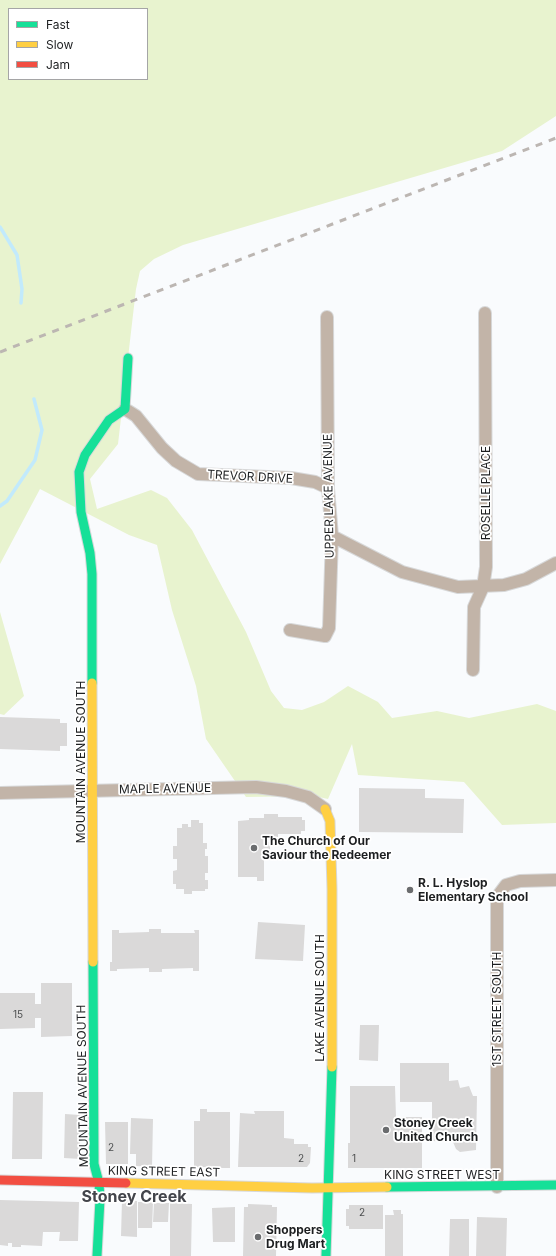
<!DOCTYPE html>
<html>
<head>
<meta charset="utf-8">
<style>
  body { margin:0 }
  #map { position:relative; width:556px; height:1256px; overflow:hidden; background:#f9fbfd; font-family:Inter,sans-serif }
  canvas { display:block }
  .legend { position:absolute; left:8px; top:8px; width:140px; height:72px; box-sizing:border-box; background:#fff; border:1px solid #a5a5a6; margin:0; padding:5px 7px; list-style:none; font-size:12px; color:#1d1f21 }
  .legend li { display:flex; align-items:center; gap:8px; height:20px }
  .legend b { width:20px; border:1px solid #a5a5a6 }
</style>
</head>
<body>
<div id="map">
<canvas width="556" height="1256"></canvas>
<ul class="legend">
<li><b style="height:5px;background:#16e098"></b>Fast</li>
<li><b style="height:5px;background:#ffcf43"></b>Slow</li>
<li><b style="height:5px;background:#f24e42"></b>Jam</li>
</ul>
</div>
<script>
const ctx = document.querySelector('canvas').getContext('2d');
ctx.lineJoin = 'round';
function paint(path, color) {
  ctx.fillStyle = color;
  ctx.fill(path, 'evenodd');
}
function poly(rows) {
  const path = new Path2D();
  for (const r of rows) {
    path.moveTo(r[0], r[1]);
    for (let i = 2; i < r.length; i += 2) path.lineTo(r[i], r[i + 1]);
  }
  return path;
}
function strokePath(path, color, width, dash) {
  ctx.strokeStyle = color;
  ctx.lineWidth = width;
  ctx.lineCap = dash ? 'butt' : 'round';
  ctx.setLineDash(dash || []);
  ctx.stroke(path);
}
function drawText(font, color, halo, rows, align = 'center') {
  ctx.font = font + ' Inter,sans-serif';
  ctx.lineWidth = 3.5;
  ctx.setLineDash([]);
  ctx.textBaseline = 'middle';
  ctx.strokeStyle = halo;
  ctx.fillStyle = color;
  for (const [text, x, y, turn = 0] of rows) {
    ctx.save();
    ctx.translate(x, y);
    ctx.rotate((+turn || 0) * Math.PI / 180);
    ctx.textAlign = isNaN(turn) ? turn : align;
    if (halo) ctx.strokeText(text, 0, 0);
    ctx.fillText(text, 0, 0);
    ctx.restore();
  }
}
const green = poly([
  [0,0,556,0,556,116,502,151,183,245,154,259,140,271,136,289,118,444,90,479,97,509,151,490,167,498,192,530,246,632,271,691,284,708,302,710,324,702,348,686,378,702,392,718,437,711,469,718,537,704,556,711,556,823,502,825,464,782,358,775,352,744,328,799,314,796,246,797,206,739,196,686,172,610,157,545,129,535,40,489,0,564],
  [9,9,147,9,147,79,9,79],
  [0,612,24,696,4,715,0,714]
]);
const stream = poly([
  [0,227,17,255,22,289,21,303],
  [0,506,7,501,35,460,42,430,34,399]
]);
const building = poly([
  [0,717,60,719,60,723,67,723,67,746,60,746,60,751,0,749],
  [359,788,425,789,425,798,464,799,463,833,359,832],
  [264,814,278,814,278,817,302,817,302,820,305,820,305,831,301,831,301,834,278,834,278,837,267,837,267,842,270,842,270,854,264,854,264,881,257,881,257,877,238,877,238,821,249,820,249,818,264,818],
  [191,820,199,820,199,823,203,823,203,843,207,843,207,849,205,849,205,856,208,856,208,873,205,873,205,880,208,880,208,889,205,889,205,891,192,891,192,894,184,894,184,889,176,889,176,884,173,884,173,871,177,870,177,859,173,859,173,846,177,846,177,828,182,828,182,824,188,824,188,827,191,827],
  [258,922,305,925,303,961,255,959],
  [149,929,161,929,161,933,195,933,194,930,199,930,199,971,193,971,193,968,162,969,162,972,149,972,149,968,117,969,117,971,110,971,110,962,112,962,112,930,119,930,119,933,149,932],
  [41,983,72,983,72,1036,41,1037,41,1018,35,1018,35,1028,0,1029,0,993,35,993,35,1004,41,1004],
  [360,1025,379,1025,378,1061,359,1060],
  [400,1063,449,1063,449,1081,458,1080,460,1088,469,1086,473,1096,477,1096,476,1150,460,1152,456,1149,453,1142,432,1141,432,1102,400,1102],
  [350,1086,395,1086,396,1117,422,1117,422,1168,348,1168,348,1143,350,1143],
  [13,1092,43,1092,42,1159,12,1159],
  [200,1109,207,1109,207,1112,230,1112,230,1168,219,1168,219,1171,205,1171,205,1167,194,1167,194,1121,200,1121],
  [254,1111,284,1111,284,1138,294,1139,294,1144,308,1144,308,1147,311,1147,310,1163,307,1167,238,1167,240,1113,255,1114],
  [65,1114,80,1115,80,1159,64,1158],
  [131,1118,153,1119,152,1167,136,1166,136,1154,130,1154],
  [105,1122,128,1122,128,1164,106,1164],
  [0,1200,79,1202,78,1241,59,1241,60,1232,43,1232,42,1246,21,1245,21,1247,12,1247,12,1243,8,1243,8,1246,0,1245],
  [122,1200,137,1201,137,1237,121,1236],
  [138,1202,153,1202,152,1228,138,1228],
  [154,1203,169,1203,168,1222,153,1222],
  [170,1203,192,1204,191,1256,170,1256],
  [248,1204,272,1205,272,1207,277,1207,276,1256,243,1256,244,1207,248,1207],
  [349,1205,383,1205,383,1229,349,1229,349,1226,346,1226,346,1209,349,1209],
  [235,1207,235,1242,213,1242,212,1208],
  [393,1210,401,1210,401,1214,403,1214,403,1256,385,1256,385,1215,394,1215],
  [477,1217,507,1218,506,1256,476,1256],
  [450,1219,469,1219,469,1256,449,1256]
]);
const street = poly([
  [125,409,136,416,162,448,176,461,198,474,291,478,315,482,328,488],
  [332,536,402,572,458,587,504,585,526,579,556,563],
  [290,630,325,636,329,628,332,536,328,488,327,317],
  [473,670,474,607,483,587,486,567,485,313],
  [0,793,256,787,286,791,308,797,325,809],
  [497,1187,497,897,506,885,520,881,556,880]
]);
const fast = poly([
  [92,683,92,574,90,553,81,512,79,472,85,455,109,420,125,409,128,358],
  [93,962,94,1164,99,1183,100,1199,97,1256],
  [387,1187,556,1185],
  [326,1256,332,1067]
]);
const slow = poly([
  [92,683,93,962],
  [325,809,330,821,332,889,332,1067],
  [126,1183,312,1188,387,1187]
]);
const jam = poly([
  [0,1180,126,1183]
]);
const rail = poly([
  [0,352,556,138]
]);
const markers = [
  [254,848,4,"#6a6c6e"],
  [410,890,4,"#6a6c6e"],
  [386,1130,4,"#6a6c6e"],
  [258,1237,4,"#6a6c6e"]
];
const numberNames = [
  ["15",18,1015],
  ["2",111,1148],
  ["2",301,1159],
  ["1",354,1159],
  ["2",362,1213]
];
const streetNames = [
  ["TREVOR DRIVE",250,477,3],
  ["ROSELLE PLACE",486,493,-90],
  ["UPPER LAKE AVENUE",329,496,-91],
  ["MOUNTAIN AVENUE SOUTH",81,762,-90],
  ["MAPLE AVENUE",165,789,-1],
  ["LAKE AVENUE SOUTH",320,998,-90],
  ["1ST STREET SOUTH",497,1009,-90],
  ["MOUNTAIN AVENUE SOUTH",83,1086,-91],
  ["KING STREET EAST",164,1172,1],
  ["KING STREET WEST",442,1175]
];
const poiNames = [
  ["The Church of Our",262,841],
  ["Saviour the Redeemer",262,855],
  ["R. L. Hyslop",418,883],
  ["Elementary School",418,897],
  ["Stoney Creek",394,1123],
  ["United Church",394,1137],
  ["Shoppers",266,1230],
  ["Drug Mart",266,1244]
];
const districtNames = [
  ["Stoney Creek",134,1197]
];
paint(green, '#e8f3cf');
strokePath(stream, '#c2eafc', 3.5);
paint(building, '#dad9d9');
strokePath(street, '#d7d8d9', 14);
strokePath(fast, '#d7d8d9', 11);
strokePath(slow, '#d7d8d9', 11);
strokePath(jam, '#d7d8d9', 11);
strokePath(street, '#c2b4a8', 12);
strokePath(fast, '#16e098', 9);
strokePath(slow, '#ffcf43', 9);
strokePath(jam, '#f24e42', 9);
strokePath(rail, '#bcb6b2', 3, [7, 7]);
for (const [x, y, r, color] of markers) {
  const dot = new Path2D();
  dot.arc(x, y, r, 0, 2 * Math.PI);
  ctx.fillStyle = color;
  ctx.fill(dot);
  strokePath(dot, '#fff', 1.5);
}
drawText('10px', '#4c4e4f', null, numberNames);
drawText('12px', '#1d1f21', '#fff', streetNames);
drawText('bold 12px', '#1d1f21', '#fff', poiNames, 'left');
drawText('bold 16px', '#43454b', '#fff', districtNames);
</script>
</body>
</html>
